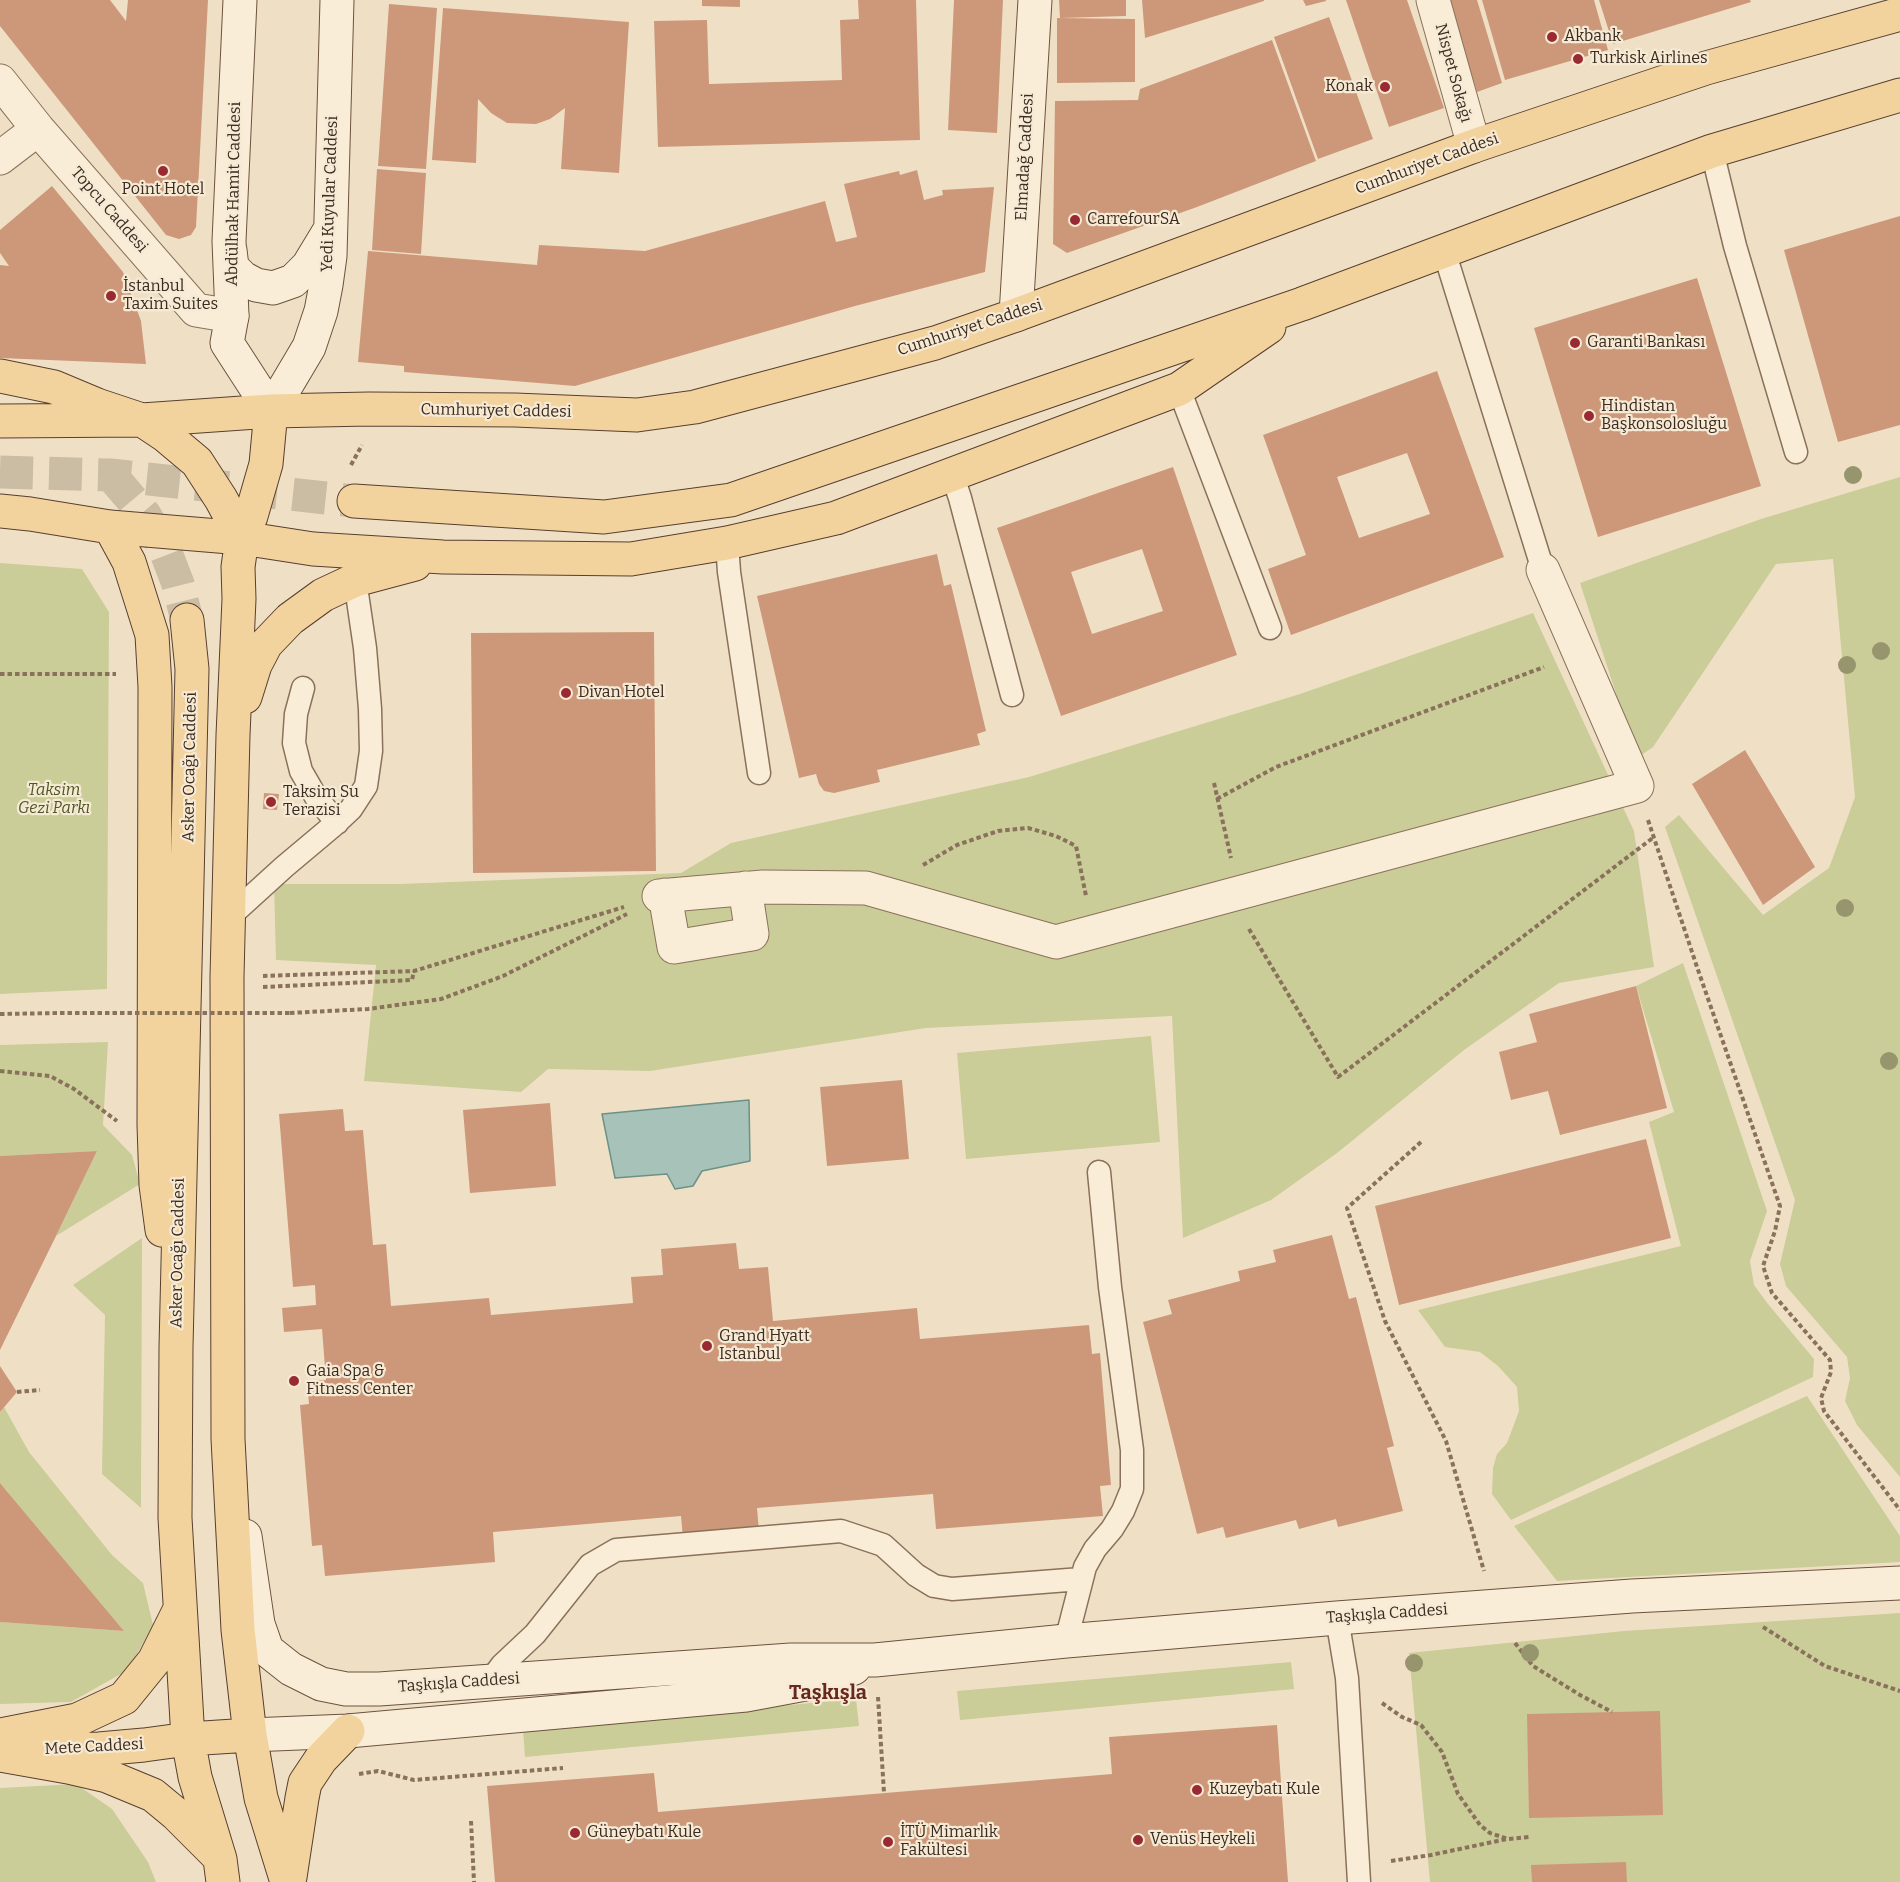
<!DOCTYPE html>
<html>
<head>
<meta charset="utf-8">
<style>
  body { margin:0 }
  canvas { display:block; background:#efe0c5 }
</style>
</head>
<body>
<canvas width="1900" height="1882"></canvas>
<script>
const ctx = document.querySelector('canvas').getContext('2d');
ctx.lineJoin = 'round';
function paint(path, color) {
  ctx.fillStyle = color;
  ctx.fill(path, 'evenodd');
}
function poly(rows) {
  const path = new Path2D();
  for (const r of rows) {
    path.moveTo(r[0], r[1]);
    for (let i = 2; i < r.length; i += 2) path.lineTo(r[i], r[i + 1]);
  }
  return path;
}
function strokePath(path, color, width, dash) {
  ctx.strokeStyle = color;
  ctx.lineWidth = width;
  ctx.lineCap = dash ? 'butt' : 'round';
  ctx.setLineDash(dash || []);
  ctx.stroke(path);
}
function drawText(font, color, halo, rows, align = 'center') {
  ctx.font = font + ' Bitter,serif';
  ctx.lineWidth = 4.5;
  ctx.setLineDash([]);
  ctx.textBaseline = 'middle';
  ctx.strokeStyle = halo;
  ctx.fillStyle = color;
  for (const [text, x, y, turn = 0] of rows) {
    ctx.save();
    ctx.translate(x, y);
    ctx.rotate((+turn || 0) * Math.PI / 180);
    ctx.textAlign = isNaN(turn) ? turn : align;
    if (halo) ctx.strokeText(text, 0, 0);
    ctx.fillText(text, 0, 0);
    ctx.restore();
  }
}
const green = poly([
  [1900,477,1900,1477,1857,1425,1845,1401,1850,1378,1847,1357,1786,1286,1780,1264,1795,1200,1665,827,1679,815,1763,915,1829,868,1855,797,1833,559,1776,564,1653,747,1637,758,1580,583,1761,519],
  [0,563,82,569,109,612,107,989,0,994],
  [1533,613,1634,831,1654,967,1559,983,1464,1050,1337,1153,1271,1200,1183,1238,1172,1016,926,1028,650,1071,548,1069,521,1092,364,1081,376,965,276,960,274,884,400,884,681,873,731,843,1029,777,1300,694],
  [1683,963,1767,1211,1750,1261,1754,1285,1768,1304,1814,1359,1813,1377,1511,1520,1492,1494,1493,1468,1497,1454,1507,1443,1519,1411,1517,1387,1498,1366,1480,1352,1445,1347,1418,1310,1681,1246,1649,1122,1674,1112,1636,986],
  [1151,1036,1160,1142,966,1159,957,1053],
  [108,1042,103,1125,132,1155,140,1184,56,1236,97,1151,0,1156,0,1045],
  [142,1238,141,1508,102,1474,105,1315,73,1285],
  [1807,1396,1900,1536,1900,1562,1557,1581,1514,1526],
  [4,1407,29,1452,112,1555,143,1583,153,1625,128,1670,71,1702,0,1704,0,1622,124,1631,0,1483,0,1412],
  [1900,1613,1900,1882,1430,1882,1409,1653,1624,1631],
  [1291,1662,1294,1689,960,1720,957,1691],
  [856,1699,859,1726,525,1757,523,1729],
  [76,1784,112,1809,148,1862,156,1882,0,1882,0,1788]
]);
const water = poly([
  [749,1100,750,1161,702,1171,693,1186,675,1189,667,1174,615,1178,602,1114,749,1100]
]);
const building = poly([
  [0,0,110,0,126,21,128,0,208,0,196,227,191,235,179,239,166,235,0,26],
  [702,0,740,0,740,7,702,6],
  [858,0,916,0,920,140,658,147,654,21,707,20,709,84,842,80,840,20,859,19],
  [954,0,1003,0,997,133,948,130],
  [1059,0,1126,0,1126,16,1060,18],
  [1142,0,1264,0,1264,1,1145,38],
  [1303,0,1326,0,1326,1,1306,6],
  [1346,0,1407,0,1444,108,1389,127],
  [1449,0,1477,0,1502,83,1477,92],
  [1482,0,1594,0,1608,50,1505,80],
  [1599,0,1750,0,1751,2,1613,44],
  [389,4,437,8,426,169,378,166],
  [443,8,629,22,619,173,561,169,565,108,550,119,536,124,507,123,491,113,478,99,476,163,432,160],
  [1329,17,1373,139,1318,159,1274,37],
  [1057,18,1135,19,1135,82,1057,83],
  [1272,40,1316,161,1197,207,1067,253,1053,244,1055,101,1138,100,1140,89],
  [377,169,426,173,421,254,372,250],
  [917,170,924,200,943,195,942,190,994,187,985,272,855,306,575,386,404,372,404,366,358,362,368,251,537,265,539,245,645,251,825,201,836,242,857,237,844,184,899,171,900,175],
  [52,186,123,272,141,321,146,364,0,358,0,265,9,266,0,253,0,230],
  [1900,216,1900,425,1838,442,1784,250],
  [1697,278,1761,486,1598,537,1534,328],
  [1437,371,1504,557,1291,635,1268,569,1306,555,1263,435],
  [1407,453,1430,514,1359,538,1337,477],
  [1173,467,1237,655,1061,716,997,528],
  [1142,549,1163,611,1092,634,1071,572],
  [937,554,944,586,951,584,986,731,977,734,980,745,877,770,880,782,834,793,824,791,819,784,816,774,799,778,757,596],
  [654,632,656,871,473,873,471,633],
  [1745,750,1815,867,1763,905,1692,784],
  [264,793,279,794,277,810,263,809],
  [1636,986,1667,1108,1560,1135,1548,1091,1511,1100,1499,1052,1537,1042,1529,1014],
  [902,1080,909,1159,827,1166,820,1087],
  [550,1103,556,1186,470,1193,463,1110],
  [343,1109,345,1131,363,1130,373,1245,386,1244,391,1306,489,1298,491,1315,633,1303,631,1277,663,1275,661,1249,736,1243,739,1269,768,1267,773,1321,917,1308,920,1339,1089,1325,1092,1354,1100,1353,1111,1485,1100,1486,1103,1516,936,1529,933,1494,757,1508,759,1531,683,1538,681,1516,493,1532,495,1562,325,1576,322,1545,312,1546,300,1405,309,1404,307,1381,326,1380,322,1329,284,1332,282,1308,316,1305,315,1285,293,1287,279,1114],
  [1646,1139,1671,1238,1399,1305,1375,1206],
  [97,1151,56,1236,0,1350,0,1156],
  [1332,1235,1349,1299,1356,1297,1394,1446,1387,1448,1403,1511,1338,1527,1336,1519,1299,1529,1296,1520,1226,1538,1223,1527,1197,1534,1143,1322,1172,1314,1168,1300,1240,1281,1238,1271,1276,1262,1273,1250],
  [0,1366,17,1392,0,1412],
  [0,1483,124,1631,0,1622],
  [1660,1711,1663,1815,1529,1818,1527,1714],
  [1277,1725,1288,1882,495,1882,487,1786,654,1773,658,1812,1112,1774,1109,1737],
  [1626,1862,1627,1882,1532,1882,1531,1865]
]);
const primaryTunnel = poly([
  [0,472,111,475,354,501],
  [111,475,145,515,165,550,178,584,187,620]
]);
const path = poly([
  [351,465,362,445],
  [0,674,116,674],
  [1214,783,1231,858],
  [1217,799,1276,767,1544,667],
  [1648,820,1697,967,1780,1206,1775,1231,1763,1266,1772,1293,1830,1360,1831,1372,1821,1398,1824,1411,1900,1510],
  [923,865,957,845,998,831,1028,828,1056,836,1076,846,1086,896],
  [1249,929,1338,1077,1654,837],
  [263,976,414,971,624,907],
  [263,987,412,980,414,971],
  [290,1013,368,1009,441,999,503,976,627,914],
  [0,1014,60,1013],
  [0,1071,50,1076,74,1089,117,1121],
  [1421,1142,1347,1208,1385,1321,1446,1441,1484,1571],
  [17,1392,40,1390],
  [1763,1627,1825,1666,1900,1691],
  [1515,1643,1533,1666,1580,1695,1612,1712],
  [878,1697,884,1793],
  [1382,1703,1402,1717,1421,1725,1442,1752,1458,1794,1480,1825,1490,1833,1508,1839,1529,1837],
  [359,1774,378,1771,414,1780,563,1768],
  [471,1821,474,1882],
  [1391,1861,1431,1855,1507,1839]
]);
const lane = poly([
  [1712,151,1735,246,1796,452],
  [1444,251,1543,570],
  [1179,389,1270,628],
  [952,474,960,498,1012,695],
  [727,543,729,572,759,773],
  [303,688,296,714,294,743,301,771,316,797,337,823],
  [229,917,284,867,334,825,351,809,366,786,371,751,370,709,365,648,355,580],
  [1337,1618,1347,1678,1359,1882],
  [1066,1641,1085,1567,1095,1549,1112,1529,1123,1511,1132,1489,1132,1450,1110,1287,1099,1172],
  [490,1681,502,1665,535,1634,590,1565,616,1550,841,1531,883,1545,916,1575,934,1586,952,1589,1081,1579]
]);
const street = poly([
  [1433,0,1474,146],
  [0,81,38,129,196,310,232,316],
  [0,158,38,129],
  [665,895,674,947,752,934,745,888],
  [659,896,763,887,866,888,1056,942,1637,786,1543,570]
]);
const secondary = poly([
  [240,0,229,241,232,316,227,343,271,411,309,347,321,311,326,285,330,256,337,0],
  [230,250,232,267,243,278,256,285,273,288,293,281,308,266,328,233],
  [1016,315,1035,0],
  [245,1536,258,1624,267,1650,291,1669,321,1684,346,1689,379,1689,791,1660,875,1660,1066,1641,1337,1618,1632,1596,1900,1583],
  [250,1735,348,1731,746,1695,816,1682,854,1668]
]);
const primary = poly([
  [0,376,54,387,97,405,142,420,166,436,197,462,221,499,242,538],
  [271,411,266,464,251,516,242,538,238,567,239,599,233,735,227,977,228,1439,238,1630,250,1735,261,1798,287,1882],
  [0,421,142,420,271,411,369,409,515,410,637,415,695,407,935,343,1016,315,1474,146,1706,68,1900,14],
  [354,501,604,517,731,500,1302,304,1712,151,1900,95],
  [0,511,30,514,110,527,242,538,313,549,443,557,631,559,727,543,836,518,1179,389,1269,327],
  [110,527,129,562,152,635,155,687,154,1125,156,1185,162,1230],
  [187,620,192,669,176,1347,175,1518,188,1739,195,1777,220,1859,223,1882],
  [245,697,255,665,266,644,290,619,323,595,355,580,415,564],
  [0,1735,77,1720,124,1698,154,1661,179,1611],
  [48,1750,99,1749,144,1745,188,1739,250,1735],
  [0,1755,68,1767,107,1776,153,1795,176,1814,217,1855],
  [290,1877,302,1798,305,1783,321,1759,348,1731]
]);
const pathBridge = poly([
  [60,1013,290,1013]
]);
const trees = [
  [1853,475],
  [1881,651],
  [1847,665],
  [1845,908],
  [1889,1061],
  [1530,1653],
  [1414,1663]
];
const markers = [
  [1552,37,6,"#9a2a32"],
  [1578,59,6,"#9a2a32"],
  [1385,87,6,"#9a2a32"],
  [163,171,6,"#9a2a32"],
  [1075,220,6,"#9a2a32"],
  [111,296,6,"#9a2a32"],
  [1575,343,6,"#9a2a32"],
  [1589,416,6,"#9a2a32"],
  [566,693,6,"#9a2a32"],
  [271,802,6,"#9a2a32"],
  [707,1346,6,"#9a2a32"],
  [294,1381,6,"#9a2a32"],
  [1197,1790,6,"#9a2a32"],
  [575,1833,6,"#9a2a32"],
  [1138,1840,6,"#9a2a32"],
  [888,1842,6,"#9a2a32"]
];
const poiNames = [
  ["Akbank",1564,37],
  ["Turkisk Airlines",1590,59],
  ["Konak",1373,87,"right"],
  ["Point Hotel",163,190,"center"],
  ["CarrefourSA",1087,220],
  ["İstanbul",123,287],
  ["Taxim Suites",123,305],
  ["Garanti Bankası",1587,343],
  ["Hindistan",1601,407],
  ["Başkonsolosluğu",1601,425],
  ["Divan Hotel",578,693],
  ["Taksim Su",283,793],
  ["Terazisi",283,811],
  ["Grand Hyatt",719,1337],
  ["Istanbul",719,1355],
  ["Gaia Spa &",306,1372],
  ["Fitness Center",306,1390],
  ["Kuzeybatı Kule",1209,1790],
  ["Güneybatı Kule",587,1833],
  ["İTÜ Mimarlık",900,1833],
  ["Fakültesi",900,1851],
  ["Venüs Heykeli",1150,1840]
];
const streetNames = [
  ["Nispet Sokağı",1453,73,75],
  ["Elmadağ Caddesi",1025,157,-87],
  ["Cumhuriyet Caddesi",1427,164,-20],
  ["Abdülhak Hamit Caddesi",234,194,-89],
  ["Yedi Kuyular Caddesi",330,194,-88],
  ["Topcu Caddesi",109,210,49],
  ["Cumhuriyet Caddesi",970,328,-18],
  ["Cumhuriyet Caddesi",496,411,1],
  ["Asker Ocağı Caddesi",190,767,-89],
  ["Asker Ocağı Caddesi",178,1253,-89],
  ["Taşkışla Caddesi",1387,1614,-4],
  ["Taşkışla Caddesi",459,1683,-4],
  ["Mete Caddesi",94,1747,-3]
];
const parkNames = [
  ["Taksim",54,791],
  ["Gezi Parkı",54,809]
];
const quarterNames = [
  ["Taşkışla",828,1693]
];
paint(green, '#cacd98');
paint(water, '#a7c2b8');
strokePath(water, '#6d9186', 1.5);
paint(building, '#cd987a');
strokePath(primaryTunnel, '#cbbca4', 33, [33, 16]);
strokePath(lane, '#8a715b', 25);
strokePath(street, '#8a715b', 35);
strokePath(secondary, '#6c523e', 35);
strokePath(primary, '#583f2f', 35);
strokePath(path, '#8a715b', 4, [4.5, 3]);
strokePath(lane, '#f9edd8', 22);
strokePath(street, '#f9edd8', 33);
strokePath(secondary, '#f9edd8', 33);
strokePath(primary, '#f2d29d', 33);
strokePath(pathBridge, '#8a715b', 4, [4.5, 3]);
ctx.fillStyle = '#96956d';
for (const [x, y] of trees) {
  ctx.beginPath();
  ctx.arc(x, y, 9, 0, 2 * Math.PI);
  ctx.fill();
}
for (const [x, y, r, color] of markers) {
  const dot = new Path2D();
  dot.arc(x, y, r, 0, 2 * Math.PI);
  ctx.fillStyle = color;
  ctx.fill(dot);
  strokePath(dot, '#f6ead5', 2);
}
drawText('16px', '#3a2a1f', '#f6ead5', poiNames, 'left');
drawText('16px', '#3a2a1f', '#f6ead5', streetNames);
drawText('italic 16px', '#4d5725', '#f6ead5', parkNames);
drawText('bold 20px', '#67281e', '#f6ead5', quarterNames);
</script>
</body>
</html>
